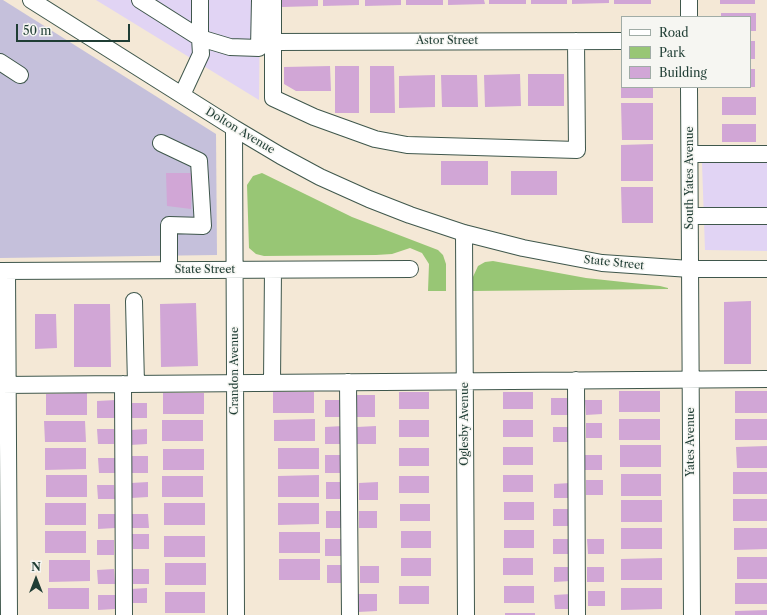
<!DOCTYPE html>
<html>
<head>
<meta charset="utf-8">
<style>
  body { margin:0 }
  #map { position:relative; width:767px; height:615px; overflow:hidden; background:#f4e8d6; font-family:"Libre Caslon Text",serif }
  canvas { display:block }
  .legend { position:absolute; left:621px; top:16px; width:130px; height:72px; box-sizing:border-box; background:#f6f6f2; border:1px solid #a0aca6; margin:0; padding:5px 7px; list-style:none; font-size:12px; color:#1f3d34 }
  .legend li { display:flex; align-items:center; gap:8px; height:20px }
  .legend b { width:20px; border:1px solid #a0aca6 }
  .north { position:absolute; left:16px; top:559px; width:40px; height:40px; -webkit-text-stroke:3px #f6f6f2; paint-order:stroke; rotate:0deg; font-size:11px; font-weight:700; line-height:16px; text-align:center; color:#1f3d34 }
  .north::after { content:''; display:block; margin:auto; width:14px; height:18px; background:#1f3d34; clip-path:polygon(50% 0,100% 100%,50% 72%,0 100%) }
  .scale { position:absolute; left:16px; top:24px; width:114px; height:18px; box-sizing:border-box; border:2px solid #1f3d34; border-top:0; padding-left:5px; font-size:12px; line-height:14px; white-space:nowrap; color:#1f3d34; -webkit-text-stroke:3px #f6f6f2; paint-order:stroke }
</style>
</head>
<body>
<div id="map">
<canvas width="767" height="615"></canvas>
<ul class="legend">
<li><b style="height:5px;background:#fff"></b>Road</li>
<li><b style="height:11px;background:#98c675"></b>Park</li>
<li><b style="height:11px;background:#d1a6d6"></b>Building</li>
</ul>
<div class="north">N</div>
<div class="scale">50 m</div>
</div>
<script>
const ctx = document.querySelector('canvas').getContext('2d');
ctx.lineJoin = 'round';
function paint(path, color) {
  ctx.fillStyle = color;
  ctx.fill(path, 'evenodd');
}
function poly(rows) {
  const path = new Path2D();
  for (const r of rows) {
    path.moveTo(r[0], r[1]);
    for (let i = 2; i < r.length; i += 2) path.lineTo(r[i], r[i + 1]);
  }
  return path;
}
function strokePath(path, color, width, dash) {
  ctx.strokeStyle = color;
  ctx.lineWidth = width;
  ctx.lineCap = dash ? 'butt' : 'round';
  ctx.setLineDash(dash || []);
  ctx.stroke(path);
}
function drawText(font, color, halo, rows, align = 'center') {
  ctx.font = font + ' "Libre Caslon Text",serif';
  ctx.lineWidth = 3;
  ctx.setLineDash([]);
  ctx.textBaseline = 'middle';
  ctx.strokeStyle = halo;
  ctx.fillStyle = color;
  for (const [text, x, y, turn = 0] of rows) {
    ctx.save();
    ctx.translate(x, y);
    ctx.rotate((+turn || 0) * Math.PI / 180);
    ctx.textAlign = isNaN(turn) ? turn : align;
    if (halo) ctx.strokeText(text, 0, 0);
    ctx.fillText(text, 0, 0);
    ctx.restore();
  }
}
const built = poly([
  [96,0,260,0,259,100],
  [702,163,767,163,767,251,705,250]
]);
const industrial = poly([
  [0,0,3,0,216,134,217,255,0,258]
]);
const green = poly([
  [262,173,352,217,438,250,443,255,446,264,446,291,428,291,429,264,422,253,410,248,392,254,376,255,264,256,256,254,249,248,247,185,253,176],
  [493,261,586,278,660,286,668,288,668,289,472,291,472,279,478,266,485,262]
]);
const building = poly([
  [282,0,318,0,318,6,282,7],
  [323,0,359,0,359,5,323,6],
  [365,0,401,0,401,5,365,6],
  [406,0,443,0,443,5,406,5],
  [448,0,484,0,485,4,448,5],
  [489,0,526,0,526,4,489,4],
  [531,0,567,0,567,4,531,4],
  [572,0,609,0,609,3,572,4],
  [614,0,651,0,651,4,614,4],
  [720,0,755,0,755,4,720,4],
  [721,13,756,13,756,31,750,31,750,17,721,17],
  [750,41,755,41,755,59,750,59],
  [330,66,331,91,296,91,284,84,284,67],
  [335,66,359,66,359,113,335,113],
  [370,66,394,66,395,113,370,113],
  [750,69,755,69,755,87,750,87],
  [520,74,521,106,485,107,484,75],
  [528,74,564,74,564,106,528,106],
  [435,75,435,107,399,108,399,76],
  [441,75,477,75,478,107,442,107],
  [621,87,653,87,653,98,621,98],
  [722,97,756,97,756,115,722,115],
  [621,103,653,103,653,140,622,140],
  [722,124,756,124,756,142,722,142],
  [653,144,653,181,621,181,621,145],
  [441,161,488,161,488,185,441,185],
  [511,171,557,171,557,195,511,195],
  [166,173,192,173,191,209,167,206],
  [621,187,653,187,653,223,622,223],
  [751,301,751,364,724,364,724,302],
  [196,303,198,366,161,367,160,304],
  [74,304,110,304,111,367,74,367],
  [35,314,56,314,57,348,35,349],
  [619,391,660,391,660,412,619,412],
  [735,391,767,391,767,413,735,413],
  [273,392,314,392,314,413,273,413],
  [399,392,429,392,429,409,399,409],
  [503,392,533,392,533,409,503,409],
  [87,393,87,415,46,415,46,394],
  [163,393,204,393,204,414,163,414],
  [356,395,375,395,375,417,356,417],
  [551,398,569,398,569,415,551,415],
  [116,400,116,418,97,418,97,401],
  [325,400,344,400,344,417,325,417],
  [585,400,602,400,602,414,586,415],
  [130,403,147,403,147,418,131,418],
  [315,419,315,441,274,441,274,420],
  [619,419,660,419,660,440,619,440],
  [735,419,767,419,767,440,735,440],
  [162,420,203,420,203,441,162,441],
  [399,420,429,420,429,437,399,437],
  [503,420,533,420,533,437,503,437],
  [44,421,85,421,86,442,45,442],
  [586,423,602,423,602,438,586,438],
  [343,426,343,444,325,444,325,427],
  [376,426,376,444,357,444,357,427],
  [553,427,570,427,570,442,553,442],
  [97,429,114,429,114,444,98,444],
  [147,429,147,444,130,445,130,430],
  [620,445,661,445,661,467,620,467],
  [767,446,767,468,737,468,736,447],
  [503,447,533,447,533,465,503,465],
  [45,448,86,448,86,469,45,470],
  [278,448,319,448,319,469,278,469],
  [399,448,429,448,429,466,399,466],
  [163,449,204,449,204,470,163,470],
  [325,455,344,455,344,473,325,473],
  [585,455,602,455,602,470,585,470],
  [129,456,148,456,148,473,129,473],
  [98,458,115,458,115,473,99,473],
  [733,472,767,472,767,494,733,494],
  [621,474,661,474,661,496,621,496],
  [46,475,87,475,87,497,46,497],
  [319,475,319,497,278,497,278,476],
  [503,475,533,475,533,492,503,492],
  [162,476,203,476,203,497,162,497],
  [399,476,429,476,429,493,399,493],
  [586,480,603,480,603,495,586,495],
  [148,482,148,497,131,498,131,483],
  [326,482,345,482,345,499,326,499],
  [378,482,378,500,359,500,359,483],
  [570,483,570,498,554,498,554,484],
  [97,485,114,485,115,499,98,499],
  [733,499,767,499,767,521,733,521],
  [621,500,662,500,662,522,621,522],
  [504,502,534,502,534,520,504,520],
  [45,503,86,503,86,525,45,525],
  [164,503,205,503,205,525,164,525],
  [278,503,319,503,319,524,278,525],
  [400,504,430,504,430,521,400,521],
  [553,509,570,509,570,526,553,526],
  [326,511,345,511,345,528,326,528],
  [359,511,377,511,377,528,359,528],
  [98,514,115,514,115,528,98,529],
  [132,514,148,514,149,528,132,528],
  [621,528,662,528,662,549,621,549],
  [734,528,767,528,767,549,734,550],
  [504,530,534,530,534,548,504,548],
  [45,531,86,531,86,553,45,553],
  [401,531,431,531,431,548,401,548],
  [279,532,320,532,320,553,279,553],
  [132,534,149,534,149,549,133,549],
  [164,536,205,536,205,557,164,557],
  [325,539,344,539,344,556,325,556],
  [553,539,569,539,569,554,553,554],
  [587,539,604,539,604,554,588,554],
  [97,540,114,540,114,555,97,555],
  [737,557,767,557,767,579,737,579],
  [401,558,431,558,431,576,401,576],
  [503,558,533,558,533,575,503,575],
  [662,558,662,580,621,580,621,559],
  [279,559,320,559,320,580,279,580],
  [49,560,90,560,90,581,49,582],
  [165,563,206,563,206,585,165,585],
  [327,565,346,565,346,583,327,583],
  [360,566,379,566,379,583,360,583],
  [554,567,571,567,571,581,554,582],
  [587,567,604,567,604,582,587,582],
  [114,569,115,584,98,584,97,570],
  [132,569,149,569,149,584,133,584],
  [735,583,767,583,767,604,735,604],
  [399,586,429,586,429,604,399,604],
  [504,586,534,586,534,603,504,603],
  [48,588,89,588,89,609,48,609],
  [147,588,147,603,131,603,131,589],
  [621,588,662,588,662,609,621,610],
  [588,591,605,591,605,606,588,606],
  [165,592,205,592,205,613,165,613],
  [358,594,377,594,377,611,358,612],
  [571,594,571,609,555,609,554,595],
  [98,595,115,595,115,609,98,610],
  [767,610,767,615,735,615,735,611],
  [505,613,535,613,535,615,505,615]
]);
const minor = poly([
  [31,0,234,128,281,156,320,177,369,199,410,215,464,233,523,248,602,263,690,269,767,269],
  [140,0,200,38,201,54,182,95],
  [200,0,200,38,230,47,259,48,260,0],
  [273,0,273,98,314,117,375,139,407,145,577,150,576,41],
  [689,0,689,17],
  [273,42,622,41],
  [0,62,20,75],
  [689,87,692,615],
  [234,128,236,615],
  [161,143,199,161,203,226,169,225,169,270],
  [690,154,767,154],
  [690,216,767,216],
  [464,233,466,615],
  [0,271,410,269],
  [7,271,9,615],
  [134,301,136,384],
  [576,380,577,615],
  [272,382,273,270],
  [348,382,350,615],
  [123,384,124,615],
  [0,385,767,379]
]);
const streetNames = [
  ["Astor Street",447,41],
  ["Dolton Avenue",240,131,31],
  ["South Yates Avenue",690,178,-90],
  ["State Street",614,263,6],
  ["State Street",205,270],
  ["Crandon Avenue",235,371,-90],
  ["Oglesby Avenue",465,424,-90],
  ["Yates Avenue",691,442,-90]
];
paint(built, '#e1d4f4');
paint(industrial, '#c5c0db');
paint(green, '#98c675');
paint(building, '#d1a6d6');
strokePath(minor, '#3f574c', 18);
strokePath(minor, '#fff', 16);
drawText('11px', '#1f3d34', '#f6f6f2', streetNames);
</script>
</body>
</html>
